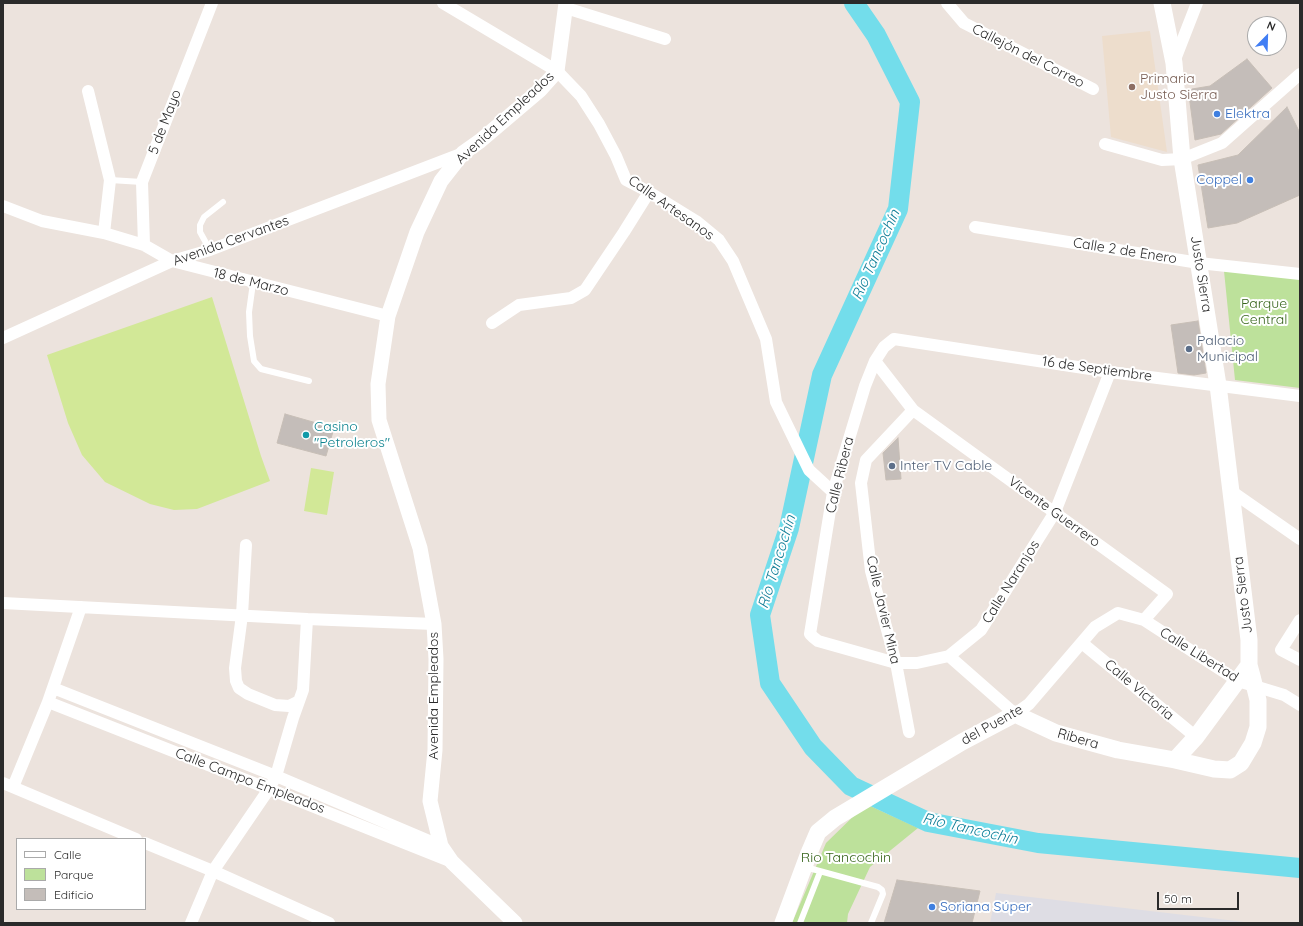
<!DOCTYPE html>
<html>
<head>
<meta charset="utf-8">
<style>
  body { margin:0 }
  #map { position:relative; width:1303px; height:926px; overflow:hidden; background:#ece3dd; font-family:Quicksand,sans-serif }
  canvas { display:block }
  .frame { position:absolute; inset:0; border:4px solid #2a2a2a; pointer-events:none }
  .legend { position:absolute; left:16px; top:838px; width:130px; height:72px; box-sizing:border-box; background:#fff; border:1px solid #aaa; margin:0; padding:5px 7px; list-style:none; font-size:12px; color:#2a2a2a }
  .legend li { display:flex; align-items:center; gap:8px; height:20px }
  .legend b { width:20px; border:1px solid #aaa }
  .north { position:absolute; left:1247px; top:16px; width:40px; height:40px; box-sizing:border-box; background:#fff; border:1px solid #aaa; border-radius:50%; rotate:23deg; font-size:11px; font-weight:700; line-height:16px; text-align:center; color:#2a2a2a }
  .north::after { content:''; display:block; margin:auto; width:14px; height:18px; background:#417ef4; clip-path:polygon(50% 0,100% 100%,50% 72%,0 100%) }
  .scale { position:absolute; left:1157px; top:892px; width:82px; height:18px; box-sizing:border-box; border:2px solid #2a2a2a; border-top:0; padding-left:5px; font-size:12px; line-height:14px; white-space:nowrap; color:#2a2a2a; -webkit-text-stroke:3px #fff; paint-order:stroke }
</style>
</head>
<body>
<div id="map">
<canvas width="1303" height="926"></canvas>
<div class="frame"></div>
<ul class="legend">
<li><b style="height:5px;background:#fff"></b>Calle</li>
<li><b style="height:11px;background:#bde19b"></b>Parque</li>
<li><b style="height:11px;background:#c4bdb9"></b>Edificio</li>
</ul>
<div class="north">N</div>
<div class="scale">50 m</div>
</div>
<script>
const ctx = document.querySelector('canvas').getContext('2d');
ctx.lineJoin = 'round';
function paint(path, color) {
  ctx.fillStyle = color;
  ctx.fill(path, 'evenodd');
}
function poly(rows) {
  const path = new Path2D();
  for (const r of rows) {
    path.moveTo(r[0], r[1]);
    for (let i = 2; i < r.length; i += 2) path.lineTo(r[i], r[i + 1]);
  }
  return path;
}
function strokePath(path, color, width, dash) {
  ctx.strokeStyle = color;
  ctx.lineWidth = width;
  ctx.lineCap = dash ? 'butt' : 'round';
  ctx.setLineDash(dash || []);
  ctx.stroke(path);
}
function drawText(font, color, halo, rows, align = 'center') {
  ctx.font = font + ' Quicksand,sans-serif';
  ctx.lineWidth = 4;
  ctx.setLineDash([]);
  ctx.textBaseline = 'middle';
  ctx.strokeStyle = halo;
  ctx.fillStyle = color;
  for (const [text, x, y, turn = 0] of rows) {
    ctx.save();
    ctx.translate(x, y);
    ctx.rotate((+turn || 0) * Math.PI / 180);
    ctx.textAlign = isNaN(turn) ? turn : align;
    if (halo) ctx.strokeText(text, 0, 0);
    ctx.fillText(text, 0, 0);
    ctx.restore();
  }
}
const industrial = poly([
  [996,893,1253,923,990,923]
]);
const education = poly([
  [1150,31,1167,152,1111,137,1102,36]
]);
const green = poly([
  [1224,271,1300,279,1300,388,1235,380],
  [866,804,918,828,870,867,848,914,847,923,792,923,826,843]
]);
const pitch = poly([
  [212,297,261,456,270,481,197,509,174,510,150,504,105,482,82,455,68,423,47,355],
  [311,468,334,472,327,515,304,511]
]);
const river = poly([
  [854,3,876,35,910,102,898,209,822,375,789,528,760,615,770,683,813,747,851,786,928,822,1038,843,1300,868]
]);
const building = poly([
  [1247,59,1272,88,1221,134,1195,140,1189,95,1192,89,1210,86,1247,59],
  [1287,107,1300,133,1300,195,1237,223,1208,228,1198,165,1238,155,1287,107],
  [1198,321,1206,373,1194,375,1178,373,1171,325,1198,321],
  [285,414,334,428,326,456,277,443,285,414],
  [898,438,901,479,886,480,883,453,898,438],
  [897,880,980,891,972,923,884,923,897,880]
]);
const service = poly([
  [110,180,142,182],
  [210,250,200,232,200,225,204,217,223,202],
  [253,283,249,312,250,336,254,361,261,369,309,381],
  [805,867,878,887,882,890,883,894,871,923],
  [800,923,820,872]
]);
const minor = poly([
  [443,3,557,71,581,96,599,124,616,156,626,180,649,192,696,221,719,240,733,261,766,339,776,402,809,470,833,492],
  [947,3,964,23,1093,89],
  [566,8,665,39],
  [1174,62,1197,3],
  [88,91,110,180,104,233],
  [1105,144,1162,160,1182,159,1222,143,1300,74],
  [3,206,42,221,104,233,144,245,172,261,388,316],
  [975,227,1199,263,1300,274],
  [144,245,142,182,212,3],
  [492,323,519,305,571,298,585,290,624,232,649,192],
  [3,338,172,261,210,250,463,153],
  [875,361,913,410,1167,594,1144,620,1118,613,1095,627,1029,704,1015,714,949,656],
  [1110,372,1055,512,981,630,949,656,917,663,896,663,818,641,813,637,810,634,833,492,865,386,875,361,884,347,894,339,1110,372,1300,396],
  [1231,491,1300,539],
  [246,545,242,615,235,668,236,681,239,688,248,694,275,705,289,706,299,701],
  [3,603,307,619,434,624],
  [1144,620,1238,681,1284,695,1300,705],
  [1300,620,1281,650,1300,660],
  [1082,643,1196,737],
  [53,688,276,776,441,846],
  [48,702,269,789,452,862],
  [909,732,896,663,871,571,861,483,866,460,913,410],
  [3,783,136,839],
  [13,787,48,702,81,607],
  [145,843,213,871,329,923],
  [191,923,213,871,269,789,276,776,293,718,303,690,307,619]
]);
const tertiary = poly([
  [515,923,452,862,441,846,430,801,435,750,436,659,434,624,420,548,379,420,378,384,388,316,417,232,441,181,463,153,480,141,540,90,557,71,566,3]
]);
const secondary = poly([
  [1175,760,1196,737,1249,665],
  [783,923,809,853,818,832,835,818,962,742,1015,714,1056,733,1118,750,1175,760,1214,769,1230,770,1241,763,1253,743,1258,727,1258,700,1252,676,1249,665,1249,640,1218,385,1182,159,1174,63,1162,3]
]);
const markers = [
  [1132,87,4,"#8d6e63"],
  [1217,114,4,"#3f7fe0"],
  [1250,180,4,"#3f7fe0"],
  [1189,349,4,"#5c6f8a"],
  [306,435,4,"#0f9aa8"],
  [892,466,4,"#5c6f8a"],
  [932,907,4,"#3f7fe0"]
];
const streetNames = [
  ["Callejón del Correo",1028,56,27],
  ["Avenida Empleados",505,118,-43],
  ["5 de Mayo",165,122,-69],
  ["Calle Artesanos",671,208,35],
  ["Avenida Cervantes",231,241,-20],
  ["Calle 2 de Enero",1125,251,9],
  ["Justo Sierra",1201,274,81],
  ["18 de Marzo",251,282,14],
  ["16 de Septiembre",1097,369,8],
  ["Calle Ribera",840,475,-76],
  ["Vicente Guerrero",1054,512,36],
  ["Calle Naranjos",1011,582,-58],
  ["Justo Sierra",1243,595,-97],
  ["Calle Javier Mina",883,610,77],
  ["Calle Libertad",1199,655,32],
  ["Calle Victoria",1139,690,40],
  ["Avenida Empleados",434,696,-90],
  ["del Puente",992,725,-29],
  ["Ribera",1078,739,16],
  ["Calle Campo Empleados",250,781,21]
];
const educationNames = [
  ["Primaria",1140,79],
  ["Justo Sierra",1140,95]
];
const shopNames = [
  ["Elektra",1225,114],
  ["Coppel",1242,180,"right"],
  ["Soriana Súper",940,907]
];
const parkNames = [
  ["Parque",1264,304],
  ["Central",1264,320],
  ["Rio Tancochin",846,858]
];
const serviceNames = [
  ["Palacio",1197,341],
  ["Municipal",1197,357],
  ["Inter TV Cable",900,466]
];
const cultureNames = [
  ["Casino",314,427],
  ["\"Petroleros\"",314,443]
];
const waterNames = [
  ["Río Tancochín",876,255,-66],
  ["Río Tancochín",777,562,-73],
  ["Río Tancochín",970,829,13]
];
paint(industrial, '#dedde4');
paint(education, '#edddcc');
paint(green, '#bde19b');
paint(pitch, '#d2e897');
strokePath(river, '#73ddeb', 20);
paint(building, '#c4bdb9');
strokePath(building, '#c7beb6', 1);
strokePath(service, '#fff', 6);
strokePath(minor, '#fff', 12);
strokePath(tertiary, '#fff', 15);
strokePath(secondary, '#fff', 17);
for (const [x, y, r, color] of markers) {
  const dot = new Path2D();
  dot.arc(x, y, r, 0, 2 * Math.PI);
  ctx.fillStyle = color;
  ctx.fill(dot);
  strokePath(dot, '#fff', 1.5);
}
drawText('14px', '#2a2a2a', '#fff', streetNames);
drawText('14px', '#785e54', '#fff', educationNames, 'left');
drawText('14px', '#366cbe', '#fff', shopNames, 'left');
drawText('14px', '#37651c', '#fff', parkNames);
drawText('14px', '#4e5e75', '#fff', serviceNames, 'left');
drawText('14px', '#0d838f', '#fff', cultureNames, 'left');
drawText('italic 15px', '#117e97', '#fff', waterNames);
</script>
</body>
</html>
